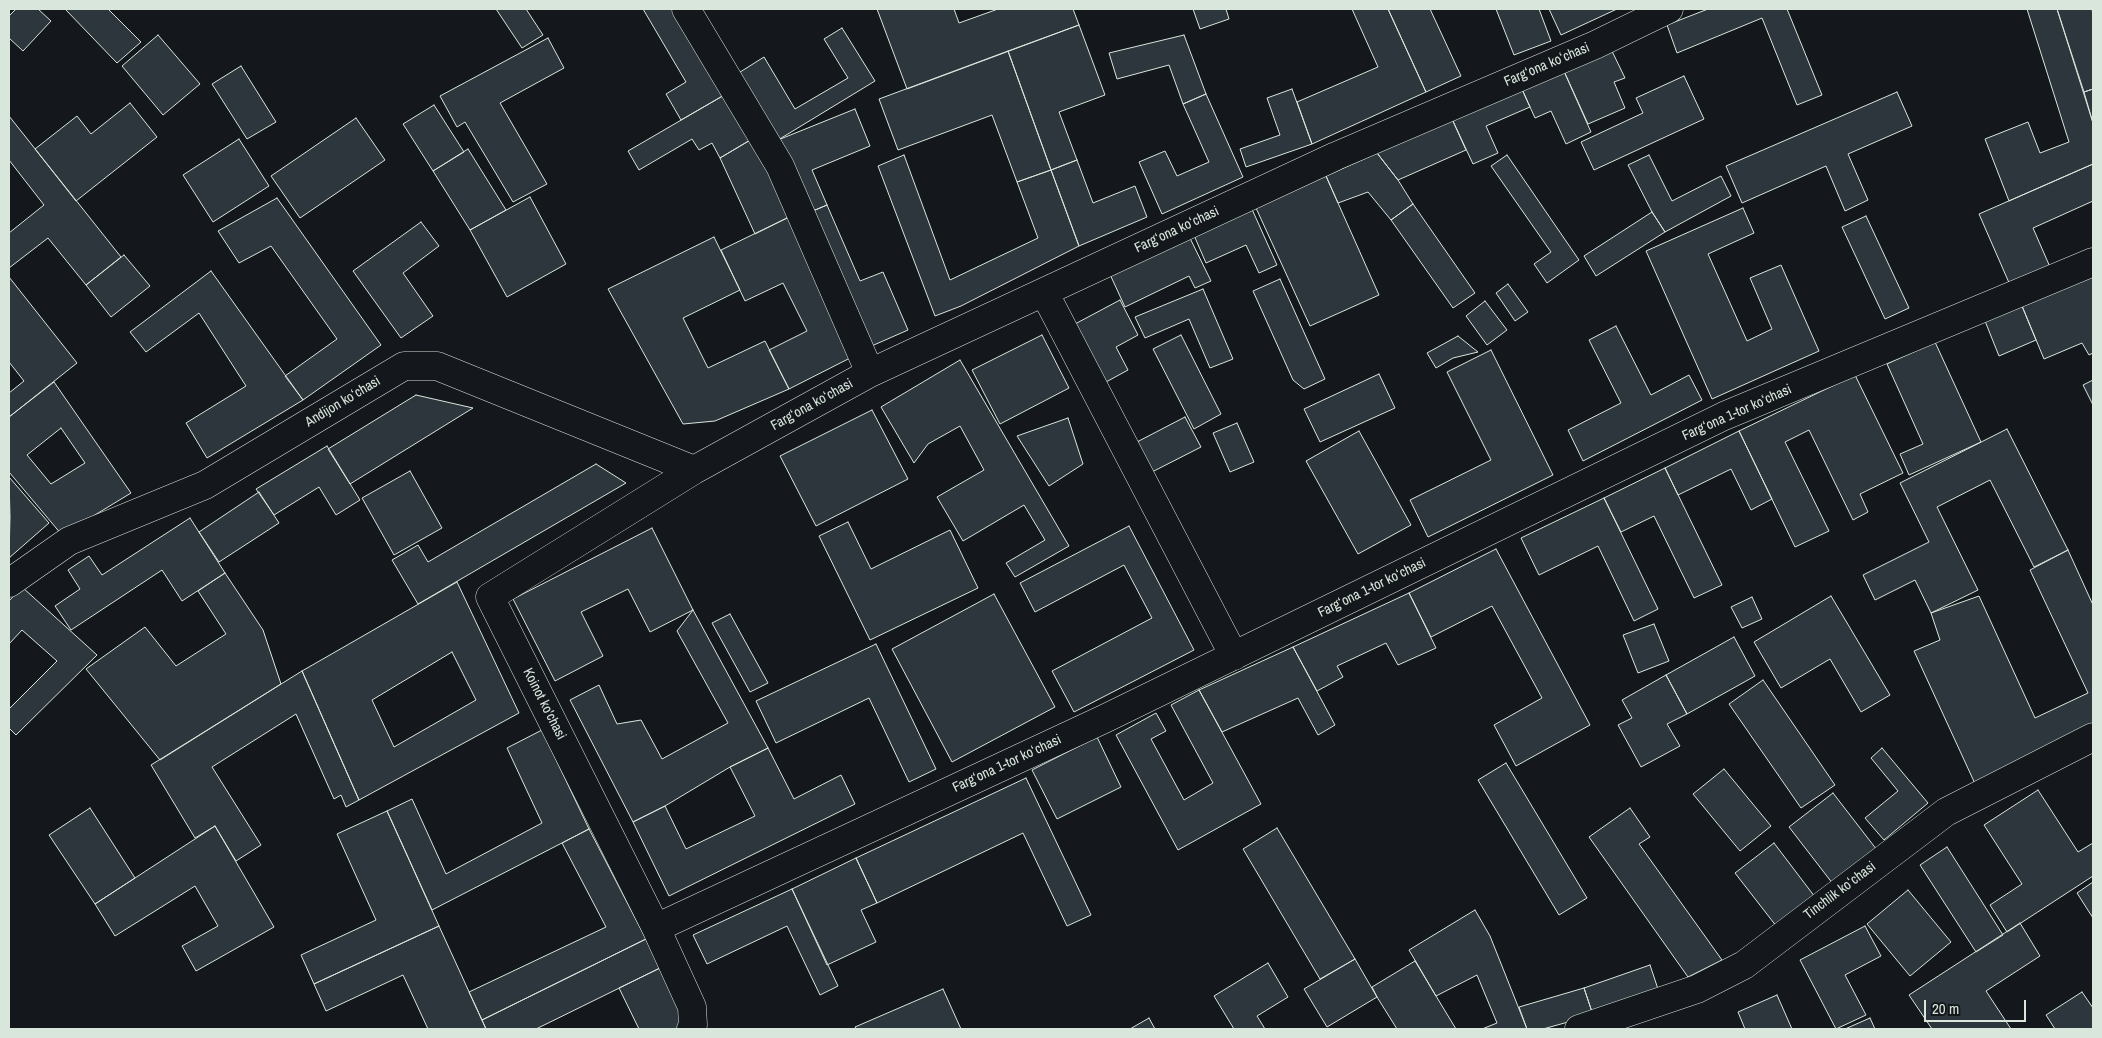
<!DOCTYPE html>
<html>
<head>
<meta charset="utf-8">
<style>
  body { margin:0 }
  #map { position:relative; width:2102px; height:1038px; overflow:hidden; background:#14181c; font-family:"Archivo Narrow",sans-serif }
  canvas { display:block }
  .frame { position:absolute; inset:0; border:10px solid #d8e6dc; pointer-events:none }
  .scale { position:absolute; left:1924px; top:1000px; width:102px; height:22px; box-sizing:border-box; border:2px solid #d8e6dc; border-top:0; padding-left:6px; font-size:15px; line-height:18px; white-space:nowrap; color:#d8e6dc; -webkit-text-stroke:4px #14181c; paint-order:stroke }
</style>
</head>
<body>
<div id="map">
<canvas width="2102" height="1038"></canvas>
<div class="frame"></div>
<div class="scale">20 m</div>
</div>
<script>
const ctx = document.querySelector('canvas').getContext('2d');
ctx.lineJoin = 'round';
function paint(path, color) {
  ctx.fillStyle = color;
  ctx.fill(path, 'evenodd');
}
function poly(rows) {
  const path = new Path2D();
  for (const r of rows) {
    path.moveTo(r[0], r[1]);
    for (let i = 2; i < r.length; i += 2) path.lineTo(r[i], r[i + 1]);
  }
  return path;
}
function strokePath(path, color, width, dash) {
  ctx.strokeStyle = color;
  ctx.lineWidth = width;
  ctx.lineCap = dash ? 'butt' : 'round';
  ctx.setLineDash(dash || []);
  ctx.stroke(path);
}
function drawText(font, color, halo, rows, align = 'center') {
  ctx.font = font + ' "Archivo Narrow",sans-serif';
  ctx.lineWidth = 4;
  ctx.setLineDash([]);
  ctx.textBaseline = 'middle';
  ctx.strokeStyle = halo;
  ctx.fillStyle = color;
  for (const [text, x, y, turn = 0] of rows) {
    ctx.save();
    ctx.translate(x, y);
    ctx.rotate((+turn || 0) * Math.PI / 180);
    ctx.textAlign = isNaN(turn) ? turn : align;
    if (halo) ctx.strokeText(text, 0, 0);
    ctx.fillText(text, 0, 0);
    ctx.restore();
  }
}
const building = poly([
  [16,9,38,9,51,21,23,51,9,38,9,16,16,9],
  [65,9,108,9,141,42,117,63,65,9],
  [496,9,526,9,543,35,522,48,496,9],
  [643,9,677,9,726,94,681,120,666,94,686,82,643,9],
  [877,9,954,9,959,23,998,9,1073,9,1079,25,907,89,877,9],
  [1193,9,1226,9,1229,19,1200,29,1193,9],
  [1352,9,1388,9,1426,92,1312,144,1297,102,1378,67,1352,9],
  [1388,9,1430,9,1461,76,1426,92,1388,9],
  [1496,9,1539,9,1551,41,1514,55,1496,9],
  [1549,9,1617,9,1561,35,1549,9],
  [1708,9,1787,9,1822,95,1797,105,1762,18,1677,53,1667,25,1708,9],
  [2027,9,2057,9,2093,123,2093,164,2009,201,1985,139,2028,122,2040,153,2069,142,2027,9],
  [2057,9,2092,9,2093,15,2093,89,2084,92,2057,9],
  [1079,25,1105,95,1059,112,1077,160,1051,170,1008,51,1079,25],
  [842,28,875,81,778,140,737,74,764,57,795,109,848,78,824,39,842,28],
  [158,35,200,84,163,115,122,66,158,35],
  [1184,35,1206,94,1183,104,1169,65,1117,79,1109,53,1184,35],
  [548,38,564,68,500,103,547,184,513,202,465,122,457,127,440,96,548,38],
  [1610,47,1625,78,1614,82,1625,108,1588,124,1563,69,1610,47],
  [1008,51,1051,170,1017,182,992,115,898,150,879,99,1008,51],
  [241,66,276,122,247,139,212,84,241,66],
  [1563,69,1591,132,1566,144,1551,111,1535,118,1521,87,1563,69],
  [1684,76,1704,119,1594,170,1581,142,1643,113,1636,98,1684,76],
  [1521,87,1530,107,1486,126,1498,153,1473,164,1452,119,1521,87],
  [1292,89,1312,144,1246,167,1240,149,1280,135,1267,98,1292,89],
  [2093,89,2093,123,2084,92,2093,89],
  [1897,92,1912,126,1848,154,1868,200,1845,211,1826,166,1742,203,1726,166,1897,92],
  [726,94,757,136,720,158,712,143,699,150,692,139,639,170,628,151,726,94],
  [1206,94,1243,177,1162,214,1139,162,1165,151,1177,176,1209,162,1183,104,1206,94],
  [130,103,157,137,76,201,35,149,77,116,91,134,130,103],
  [434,105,464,152,433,171,403,124,434,105],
  [855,109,870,146,812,170,827,205,808,213,778,140,855,109],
  [9,116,121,257,86,285,48,238,9,268,9,233,44,205,9,160,9,116],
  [356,118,385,160,300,218,271,176,356,118],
  [1452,119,1466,150,1398,180,1377,153,1452,119],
  [757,136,789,217,755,234,720,158,757,136],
  [239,139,269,186,213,222,183,175,239,139],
  [468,149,506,210,470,230,433,171,468,149],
  [1377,153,1398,180,1413,204,1391,220,1368,192,1338,203,1326,176,1377,153],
  [904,155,950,280,1038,238,1017,182,1051,170,1079,246,961,306,935,316,878,166,904,155],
  [1507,155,1579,260,1547,283,1534,264,1551,252,1491,166,1507,155],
  [1649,155,1672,201,1721,176,1731,196,1665,232,1652,212,1628,165,1649,155],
  [1077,160,1093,203,1135,186,1147,217,1079,246,1051,170,1077,160],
  [2093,164,2093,201,2033,228,2050,267,2010,285,1979,214,2093,164],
  [1326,176,1379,295,1310,326,1256,208,1326,176],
  [530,197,566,264,507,297,470,230,530,197],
  [277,198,381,345,303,400,285,376,337,339,271,246,239,263,218,231,277,198],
  [1413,204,1475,293,1453,308,1391,220,1413,204],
  [827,205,860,281,883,272,908,330,867,348,808,213,827,205],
  [1251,207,1277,265,1259,273,1246,245,1206,263,1193,233,1251,207],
  [1743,208,1754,233,1708,254,1747,341,1772,329,1750,278,1781,265,1819,351,1712,399,1646,251,1743,208],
  [1652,212,1665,232,1596,276,1584,256,1652,212],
  [1866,216,1909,308,1885,319,1842,227,1866,216],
  [789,217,854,356,789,389,769,350,807,331,783,283,745,301,721,250,789,217],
  [421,222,439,246,403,273,433,316,401,338,353,271,421,222],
  [1187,232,1211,281,1195,288,1189,276,1125,307,1108,270,1187,232],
  [714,237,740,290,683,318,708,368,765,341,789,389,715,421,683,424,608,289,714,237],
  [124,255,150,286,111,317,86,285,124,255],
  [211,271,303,400,207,458,186,423,246,386,199,313,146,352,130,332,211,271],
  [2093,276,2093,353,2089,355,2082,343,2044,359,2022,306,2093,276],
  [9,277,77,363,9,417,9,393,24,381,9,362,9,277],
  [1280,279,1325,379,1304,389,1293,380,1253,291,1280,279],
  [1508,284,1528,312,1515,321,1496,293,1508,284],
  [1203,289,1233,359,1210,368,1189,319,1145,338,1135,317,1203,289],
  [1120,300,1138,335,1116,347,1128,370,1106,382,1075,324,1120,300],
  [1485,301,1507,330,1487,345,1466,316,1485,301],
  [2022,306,2036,340,1999,356,1985,321,2022,306],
  [1616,326,1651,395,1689,375,1702,400,1583,461,1568,430,1621,403,1589,340,1616,326],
  [1042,335,1069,388,1000,424,972,370,1042,335],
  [1181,335,1221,414,1194,429,1153,349,1181,335],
  [1458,336,1478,352,1453,358,1436,368,1427,353,1458,336],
  [1935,342,1981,442,1909,475,1900,454,1923,444,1887,364,1935,342],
  [1491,350,1553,475,1428,537,1410,500,1491,460,1447,372,1491,350],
  [960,360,1069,546,1015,577,1006,563,1045,540,1024,505,963,541,937,497,984,470,960,426,928,444,914,463,881,407,960,360],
  [1379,374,1395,408,1320,442,1304,409,1379,374],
  [1855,375,1903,473,1860,494,1868,512,1853,520,1809,430,1785,442,1829,531,1795,547,1739,431,1855,375],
  [2093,380,2093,405,2083,385,2093,380],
  [54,382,131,493,62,535,9,472,9,417,54,382],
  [61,428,85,463,51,484,27,455,61,428],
  [416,395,473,408,350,484,328,449,416,395],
  [872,410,908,479,816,526,780,456,872,410],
  [1185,417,1201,447,1150,473,1135,443,1185,417],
  [1068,418,1083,464,1049,486,1017,436,1068,418],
  [1237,423,1254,462,1230,472,1213,433,1237,423],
  [2007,429,2068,550,2034,567,1990,480,1937,507,1978,590,1931,613,1915,580,1875,600,1863,575,1929,542,1900,483,2007,429],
  [1359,431,1411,525,1358,554,1306,461,1359,431],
  [1739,431,1772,499,1751,510,1731,469,1678,495,1665,468,1739,431],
  [327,446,360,500,336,515,319,487,274,515,256,489,327,446],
  [596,464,626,483,418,604,392,560,418,545,428,562,596,464],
  [1665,468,1722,585,1694,598,1654,516,1621,532,1604,498,1665,468],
  [410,471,442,528,394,555,362,498,410,471],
  [9,477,49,523,9,558,10,517,9,477],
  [259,492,279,523,219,562,199,532,259,492],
  [1604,498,1658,609,1634,621,1598,546,1539,575,1521,538,1604,498],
  [190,518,225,573,182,601,162,570,71,630,55,606,80,589,68,570,89,556,102,575,190,518],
  [848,522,871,569,950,530,978,588,870,640,819,536,848,522],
  [1129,526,1194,650,1074,712,1052,671,1152,618,1124,565,1035,612,1020,583,1129,526],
  [652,528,693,610,650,632,628,589,581,612,603,656,555,681,513,599,652,528],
  [1496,549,1590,725,1516,766,1494,725,1542,698,1492,606,1431,637,1409,593,1496,549],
  [2068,550,2093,605,2093,726,1977,788,1914,651,1940,640,1931,613,1979,596,2035,718,2088,693,2030,570,2068,550],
  [225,573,263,630,281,684,160,760,86,669,145,627,176,666,226,634,198,591,225,573],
  [457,582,519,713,359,800,302,671,457,582],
  [452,652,476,700,394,747,372,700,452,652],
  [22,587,97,655,16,735,9,728,9,709,57,661,22,630,9,644,9,601,22,587],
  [1409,593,1436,648,1398,665,1386,643,1337,666,1343,677,1317,691,1293,647,1409,593],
  [994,594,1055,707,952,762,892,649,994,594],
  [1831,596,1890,695,1861,712,1830,659,1781,688,1754,642,1831,596],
  [1752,597,1762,619,1742,628,1731,607,1752,597],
  [693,610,768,748,730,767,665,806,633,822,570,700,599,685,617,724,641,720,662,759,728,723,677,631,693,610],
  [730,614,768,683,750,692,712,623,730,614],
  [1654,624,1669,661,1638,673,1623,635,1654,624],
  [1734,637,1755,676,1687,714,1666,675,1734,637],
  [876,644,936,769,909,782,869,698,776,743,756,701,876,644],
  [1293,647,1335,725,1318,735,1298,698,1222,732,1199,690,1293,647],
  [302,671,359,800,346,807,341,795,334,799,296,714,212,767,261,845,236,861,215,826,195,838,151,765,302,671],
  [1666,675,1687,714,1667,724,1680,746,1641,767,1618,725,1632,718,1622,700,1666,675],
  [1763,680,1835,785,1801,808,1729,704,1763,680],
  [1199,690,1261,804,1178,850,1116,735,1156,713,1166,731,1151,739,1184,800,1213,783,1171,705,1199,690],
  [542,730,589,829,432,910,387,811,412,799,446,874,542,823,507,748,542,730],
  [1097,737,1121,787,1057,819,1032,770,1097,737],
  [768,748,794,799,841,775,855,804,669,896,633,822,665,806,686,849,755,816,730,767,768,748],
  [1882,748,1928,803,1884,840,1865,818,1898,791,1871,758,1882,748],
  [1506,763,1587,898,1559,915,1478,780,1506,763],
  [1724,769,1771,826,1740,851,1693,794,1724,769],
  [1026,778,1091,915,1067,926,1023,833,877,903,856,858,1026,778],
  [2038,790,2078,852,2093,843,2093,876,2007,932,1990,905,2022,884,1984,825,2038,790],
  [1833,793,1877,850,1833,884,1789,827,1833,793],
  [90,808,135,878,95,904,49,835,90,808],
  [1630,808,1650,837,1639,844,1722,960,1688,977,1589,837,1630,808],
  [387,811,439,926,314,984,301,955,376,920,337,834,387,811],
  [215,826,274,927,196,971,182,946,218,926,195,886,115,936,95,904,215,826],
  [1277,828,1355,959,1320,979,1243,849,1277,828],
  [589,829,646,939,482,1020,469,992,606,927,562,843,589,829],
  [1774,843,1815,897,1777,927,1735,873,1774,843],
  [1947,847,2003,935,1976,952,1920,865,1947,847],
  [856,858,877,903,861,910,876,942,827,965,792,889,856,858],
  [2093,882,2093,918,2077,893,2093,882],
  [792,889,838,986,820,995,787,926,707,964,693,935,792,889],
  [1908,890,1951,942,1910,976,1867,924,1908,890],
  [1475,910,1490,936,1527,1029,1482,1029,1497,1023,1477,975,1436,996,1409,950,1475,910],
  [2020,923,2040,956,1986,991,2011,1029,1932,1029,1909,995,2020,923],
  [439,926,486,1029,428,1029,403,975,326,1011,314,984,439,926],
  [1865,926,1881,956,1845,975,1866,1015,1836,1029,1800,960,1865,926],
  [646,939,660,968,536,1029,486,1029,482,1020,646,939],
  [1355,959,1377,997,1327,1027,1304,989,1355,959],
  [1415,961,1436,996,1456,1029,1397,1029,1377,997,1372,987,1415,961],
  [1268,963,1288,997,1257,1016,1265,1029,1234,1029,1214,996,1268,963],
  [1650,965,1659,992,1593,1015,1584,988,1650,965],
  [660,968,687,1023,675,1029,639,1029,619,988,660,968],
  [1584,988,1593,1015,1543,1029,1527,1029,1519,1007,1584,988],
  [943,989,961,1029,856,1029,855,1027,943,989],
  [2082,992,2093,1008,2093,1029,2055,1029,2046,1015,2082,992],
  [1777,995,1792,1029,1745,1029,1738,1012,1777,995],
  [1149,1018,1155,1029,1130,1029,1149,1018],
  [1870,1018,1875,1029,1845,1029,1870,1018]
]);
const minor = poly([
  [686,9,780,166,870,373],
  [1044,292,1234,656],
  [9,583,69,541,205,485,404,366,437,366,694,470],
  [656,928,1104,719,1724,416,2093,262],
  [691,1029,693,1025,692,1007,656,928,490,597,694,470,870,373,1336,156,1595,45,1669,9],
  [1579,1029,1697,989,1744,965,1946,812,2093,737]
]);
const streetNames = [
  ["Fargʻona koʻchasi",1547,65,-23],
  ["Fargʻona koʻchasi",1177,230,-25],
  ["Andijon koʻchasi",343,402,-31],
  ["Fargʻona koʻchasi",812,405,-29],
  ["Fargʻona 1-tor koʻchasi",1737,413,-24],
  ["Fargʻona 1-tor koʻchasi",1372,588,-26],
  ["Koinot ko'chasi",544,704,63],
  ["Fargʻona 1-tor koʻchasi",1007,764,-25],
  ["Tinchlik koʻchasi",1840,891,-37]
];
paint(building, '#2c363c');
strokePath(building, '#d8e6dc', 1);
strokePath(minor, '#d8e6dc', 29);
strokePath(minor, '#14181c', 28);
drawText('14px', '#d8e6dc', '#14181c', streetNames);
</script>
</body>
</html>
